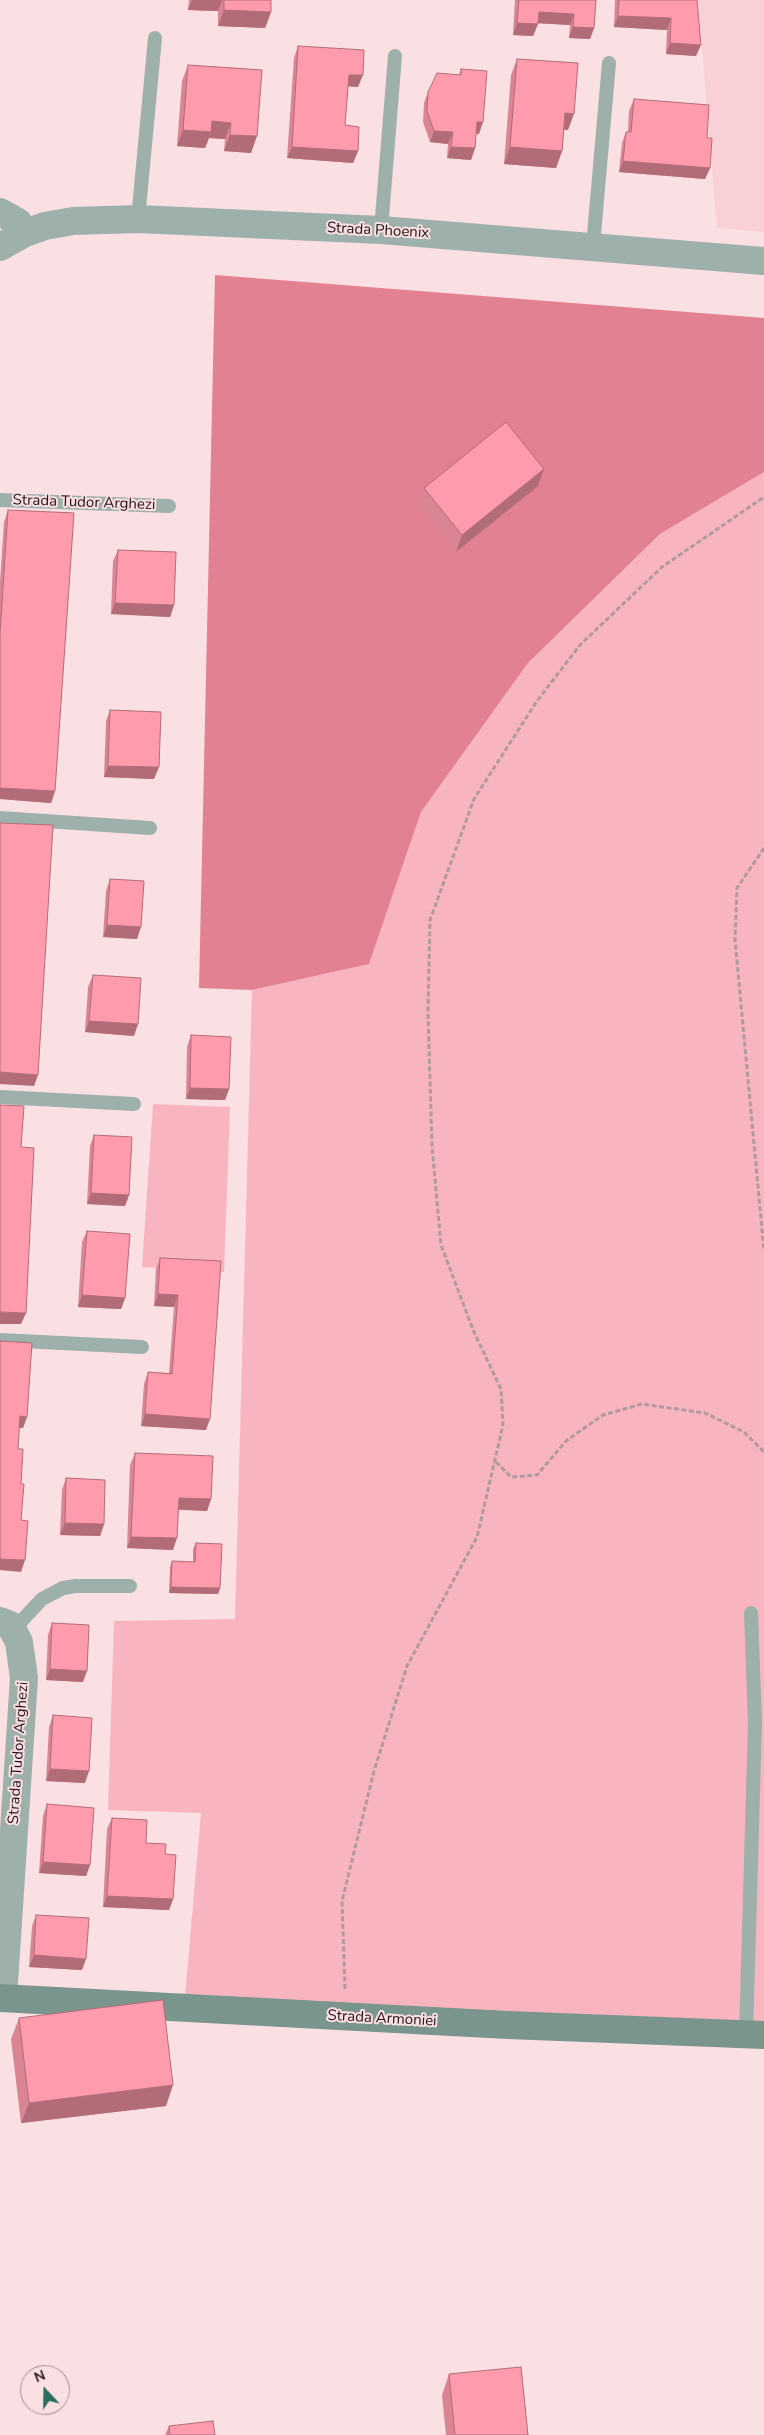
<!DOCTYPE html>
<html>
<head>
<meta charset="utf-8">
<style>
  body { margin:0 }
  #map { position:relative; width:764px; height:2435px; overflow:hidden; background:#fadfe3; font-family:"Nunito Sans",sans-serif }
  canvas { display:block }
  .north { position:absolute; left:20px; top:2365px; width:50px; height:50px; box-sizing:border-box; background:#fadfe3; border:1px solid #a48e91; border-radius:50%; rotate:339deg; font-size:14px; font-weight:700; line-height:20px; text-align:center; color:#221416 }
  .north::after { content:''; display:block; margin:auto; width:18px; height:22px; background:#2b6d5e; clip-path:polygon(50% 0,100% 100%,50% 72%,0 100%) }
</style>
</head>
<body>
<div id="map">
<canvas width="764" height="2435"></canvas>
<div class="north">N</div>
</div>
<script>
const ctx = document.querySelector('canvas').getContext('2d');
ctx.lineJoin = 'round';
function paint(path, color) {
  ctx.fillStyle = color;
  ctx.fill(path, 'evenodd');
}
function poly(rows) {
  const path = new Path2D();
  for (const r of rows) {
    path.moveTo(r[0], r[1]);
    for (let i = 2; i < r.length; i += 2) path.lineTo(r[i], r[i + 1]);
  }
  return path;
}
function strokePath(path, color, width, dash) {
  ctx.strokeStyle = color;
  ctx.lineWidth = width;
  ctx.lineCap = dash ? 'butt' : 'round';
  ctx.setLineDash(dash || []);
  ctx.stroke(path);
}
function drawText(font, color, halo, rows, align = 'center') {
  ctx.font = font + ' "Nunito Sans",sans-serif';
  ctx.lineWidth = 4;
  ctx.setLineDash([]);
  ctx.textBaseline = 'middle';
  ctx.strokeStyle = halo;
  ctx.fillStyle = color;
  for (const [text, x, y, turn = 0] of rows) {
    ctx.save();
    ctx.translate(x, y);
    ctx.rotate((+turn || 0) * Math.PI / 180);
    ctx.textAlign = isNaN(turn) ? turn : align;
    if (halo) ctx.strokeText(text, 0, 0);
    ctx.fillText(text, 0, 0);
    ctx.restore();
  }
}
const built = poly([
  [698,0,764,0,764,232,717,228]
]);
const green = poly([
  [764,472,764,2035,184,2008,201,1813,108,1810,114,1621,235,1619,252,990,369,964,421,812,528,663,660,534],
  [153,1104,230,1107,224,1272,142,1267]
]);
const forest = poly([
  [215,275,764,318,764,472,660,534,528,663,421,812,369,964,252,990,199,988]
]);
const path = poly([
  [764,848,737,888,735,940,764,1251],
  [496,1462,511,1477,537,1475,566,1441,603,1415,642,1404,705,1413,744,1432,764,1452],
  [345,1989,342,1901,374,1771,407,1666,477,1537,503,1425,501,1389,474,1332,441,1245,432,1146,428,1013,430,920,474,799,537,701,580,645,662,567,764,497]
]);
const lane = poly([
  [138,219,155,38],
  [381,230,395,56],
  [593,246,609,63],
  [0,500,169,506],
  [0,818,150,828],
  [0,1097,134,1104],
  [0,1340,142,1347],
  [13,1630,42,1599,63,1588,76,1586,130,1586],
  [746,2034,755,1723,751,1613]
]);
const street = poly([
  [0,212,18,222,25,233],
  [0,247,25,233,45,226,73,221,138,219,381,230,764,261],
  [0,1621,10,1625,19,1642,24,1678,3,1998]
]);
const secondary = poly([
  [0,1998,508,2025,764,2035]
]);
const wall = poly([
  [189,0,271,0,271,12,265,28,218,26,218,11,188,10],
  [515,0,596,0,594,28,590,39,569,38,570,25,538,23,533,36,513,35],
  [615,0,697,0,696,56,666,54,667,30,614,27],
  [298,46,358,87,348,86,345,125,358,151,353,163,287,158,294,58],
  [517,59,568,130,564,130,562,151,556,168,504,164,511,75],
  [188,65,262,70,251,153,224,151,225,139,209,138,205,148,177,146,182,81],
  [461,69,479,134,476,134,475,148,471,160,447,158,448,144,430,142,423,122,424,103,428,92,459,75],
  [634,99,707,138,710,168,705,179,619,172,622,143,626,132,628,132,629,111],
  [544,469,538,486,456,552,418,505,424,488],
  [8,510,55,791,51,803,0,799,0,582,4,522],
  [118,550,174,605,170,617,111,614,113,561],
  [110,710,154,779,104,777,106,721],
  [110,879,137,939,103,937,106,891],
  [93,975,134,1036,85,1032,88,987],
  [191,1035,229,1089,225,1100,186,1099,187,1047],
  [94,1135,129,1195,125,1206,87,1204,90,1146],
  [87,1231,125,1298,121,1309,78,1307,82,1242],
  [160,1258,221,1261,206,1430,141,1426,144,1384,148,1372,169,1373,174,1307,154,1306,156,1269],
  [135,1453,211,1499,207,1511,178,1510,173,1550,127,1548,130,1465],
  [66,1478,104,1524,100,1536,60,1535,62,1490],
  [196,1543,220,1588,218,1594,169,1593,170,1567,172,1561,193,1562,193,1549],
  [52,1623,83,1682,46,1680,48,1635],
  [53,1715,85,1783,46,1781,49,1727],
  [47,1804,90,1865,86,1876,39,1873,43,1816],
  [112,1818,146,1843,165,1854,173,1899,169,1910,103,1907,107,1829],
  [36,1915,82,1970,29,1967,32,1926],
  [19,2018,166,2106,21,2123,11,2039],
  [449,2374,528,2435,446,2435,442,2395],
  [169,2426,215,2435,165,2435]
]);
const shadedWall = poly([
  [192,0,222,0,218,11,188,10],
  [224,10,271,12,265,28,218,26],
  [539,12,574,14,570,25,534,23],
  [618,16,671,18,667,30,614,27],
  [517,23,538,24,533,36,513,35],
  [573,27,594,28,590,39,569,38],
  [670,43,701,45,696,56,666,54],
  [349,75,363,75,358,87,344,86],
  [565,113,574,114,568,130,559,129],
  [212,121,231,123,225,139,209,138,205,148,177,146,183,130],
  [477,122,483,122,479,134,473,133],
  [434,131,453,132,448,144,430,142],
  [230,135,257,136,251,153,224,151],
  [292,147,358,151,353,163,287,158],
  [451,147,475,148,471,160,447,158],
  [510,147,562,151,556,168,504,164],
  [623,161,710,168,705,179,619,172],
  [544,469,538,486,456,552,462,535],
  [115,603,174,605,170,617,111,614],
  [108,766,159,767,154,779,104,777],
  [0,788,55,791,51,803,0,799],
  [107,925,141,927,137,939,103,937],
  [89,1021,138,1024,134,1036,85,1032],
  [0,1072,38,1075,34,1086,0,1084],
  [190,1088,229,1089,225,1100,186,1099],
  [91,1193,129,1195,125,1206,87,1204],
  [158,1294,178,1295,174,1307,154,1306],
  [82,1295,125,1298,121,1309,78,1307],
  [0,1312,26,1313,21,1324,0,1324],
  [145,1414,210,1419,206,1430,141,1426],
  [20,1416,27,1417,23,1428,16,1428],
  [179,1498,211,1499,207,1511,175,1509],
  [65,1523,104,1524,100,1536,60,1535],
  [131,1537,177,1538,173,1550,127,1548],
  [0,1559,25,1560,21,1572,0,1570],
  [171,1587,220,1588,218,1594,169,1593],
  [50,1669,87,1671,83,1682,46,1680],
  [50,1769,89,1771,85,1783,46,1781],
  [43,1862,90,1865,86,1876,39,1873],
  [107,1896,173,1899,169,1910,103,1907],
  [34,1955,86,1959,82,1970,29,1967],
  [173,2085,166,2106,21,2123,29,2103]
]);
const building = poly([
  [224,0,271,0,271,12,224,10,224,0],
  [519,0,596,0,594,28,573,27,574,14,539,12,538,24,517,23,519,0],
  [619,0,697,0,701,45,670,43,671,18,618,16,619,0],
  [298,46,364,50,363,75,349,75,345,125,359,127,358,151,292,147,298,46],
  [517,59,578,63,574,114,565,113,562,151,510,147,517,59],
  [188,65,262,70,257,136,230,135,231,123,212,121,211,132,183,130,188,65],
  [461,69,487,71,483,122,477,122,475,148,451,147,453,132,434,131,427,111,428,92,437,73,461,75,461,69],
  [634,99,709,105,707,138,712,138,710,168,623,161,626,132,631,132,634,99],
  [506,422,544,469,462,535,424,488,506,422],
  [8,510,74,513,55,791,0,788,0,634,8,510],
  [118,550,176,552,174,605,115,603,118,550],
  [110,710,161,712,159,767,108,766,110,710],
  [0,823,53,825,38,1075,0,1072,0,823],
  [110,879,144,881,141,927,107,925,110,879],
  [93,975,141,978,138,1024,89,1021,93,975],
  [191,1035,231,1037,229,1089,190,1088,191,1035],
  [0,1105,24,1106,21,1147,34,1148,26,1313,0,1312,0,1105],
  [94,1135,132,1137,129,1195,91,1193,94,1135],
  [87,1231,130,1234,125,1298,82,1295,87,1231],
  [160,1258,221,1261,210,1419,145,1414,148,1372,172,1374,178,1295,158,1294,160,1258],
  [0,1341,32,1343,27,1417,20,1416,18,1449,23,1449,21,1484,24,1484,21,1520,28,1521,25,1560,0,1559,0,1341],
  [135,1453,213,1456,211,1499,179,1498,177,1538,131,1537,135,1453],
  [66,1478,105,1480,104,1524,65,1523,66,1478],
  [196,1543,222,1544,220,1588,171,1587,172,1561,195,1562,196,1543],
  [52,1623,89,1625,87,1671,50,1669,52,1623],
  [53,1715,92,1718,89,1771,50,1769,53,1715],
  [47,1804,94,1808,90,1865,43,1862,47,1804],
  [112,1818,147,1820,146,1843,166,1844,165,1854,176,1855,173,1899,107,1896,112,1818],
  [36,1915,89,1918,86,1959,34,1955,36,1915],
  [163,2000,173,2085,29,2103,19,2018,163,2000],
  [521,2367,528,2435,455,2435,449,2374,521,2367],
  [213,2421,215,2435,170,2435,169,2426,213,2421]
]);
const streetNames = [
  ["Strada Phoenix",378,231,3],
  ["Strada Tudor Arghezi",84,503,2],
  ["Strada Tudor Arghezi",19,1753,-86],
  ["Strada Armoniei",382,2019,3]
];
paint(built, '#f9d0d5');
paint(green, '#f9b5bf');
paint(forest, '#e28192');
strokePath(path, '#b09a9d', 3, [5, 2.5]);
strokePath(lane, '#9db0aa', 14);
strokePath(street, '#9db0aa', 28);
strokePath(secondary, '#79958c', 28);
paint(wall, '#da8594');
paint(shadedWall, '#b26c78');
paint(building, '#fe9bac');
strokePath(building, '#b26c78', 1);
drawText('15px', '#221416', '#fadfe3', streetNames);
</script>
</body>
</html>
